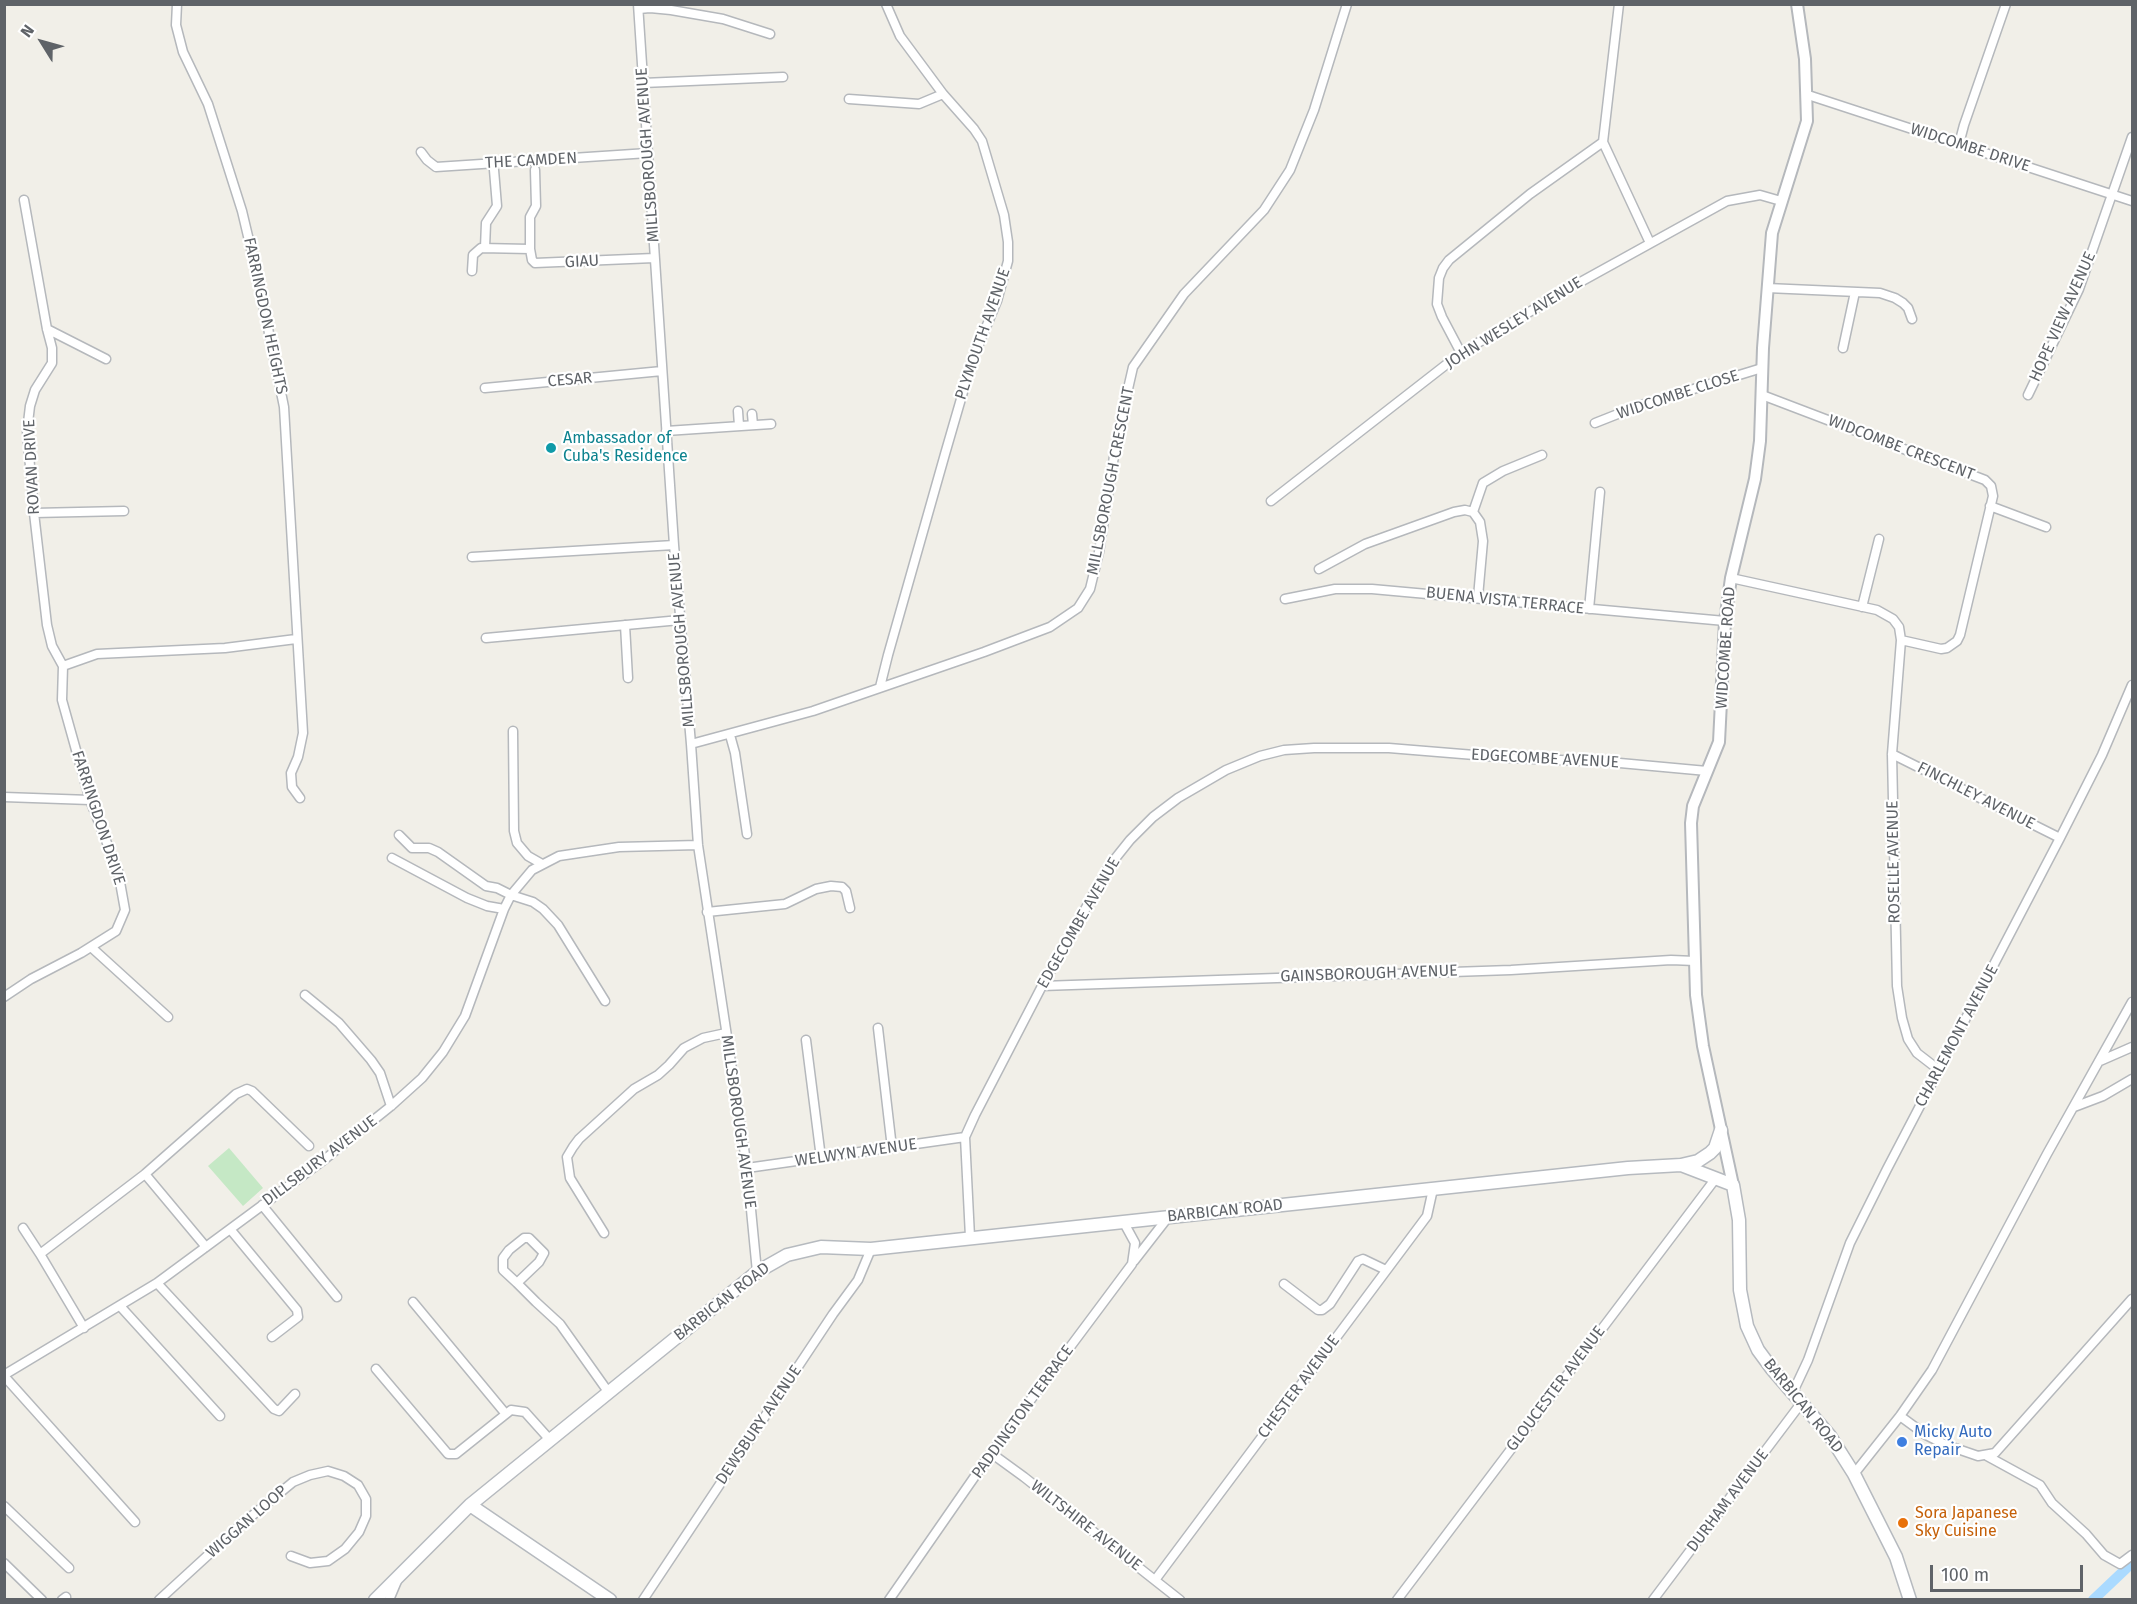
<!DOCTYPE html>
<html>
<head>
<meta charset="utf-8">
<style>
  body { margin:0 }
  #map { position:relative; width:2137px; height:1604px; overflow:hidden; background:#f1efe8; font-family:"Fira Sans",sans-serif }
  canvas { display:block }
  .frame { position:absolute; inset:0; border:6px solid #5f6368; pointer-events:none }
  .north { position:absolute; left:12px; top:12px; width:60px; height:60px; -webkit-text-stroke:4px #fff; paint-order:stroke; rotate:307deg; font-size:16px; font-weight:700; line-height:24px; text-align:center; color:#5f6368 }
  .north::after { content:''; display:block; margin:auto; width:21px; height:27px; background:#5f6368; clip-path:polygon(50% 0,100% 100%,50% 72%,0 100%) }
  .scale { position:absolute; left:1930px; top:1565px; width:153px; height:27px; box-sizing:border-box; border:3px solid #5f6368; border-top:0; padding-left:8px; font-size:18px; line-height:21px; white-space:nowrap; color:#5f6368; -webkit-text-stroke:4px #fff; paint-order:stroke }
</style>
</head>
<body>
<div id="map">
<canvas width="2137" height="1604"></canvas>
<div class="frame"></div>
<div class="north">N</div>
<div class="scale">100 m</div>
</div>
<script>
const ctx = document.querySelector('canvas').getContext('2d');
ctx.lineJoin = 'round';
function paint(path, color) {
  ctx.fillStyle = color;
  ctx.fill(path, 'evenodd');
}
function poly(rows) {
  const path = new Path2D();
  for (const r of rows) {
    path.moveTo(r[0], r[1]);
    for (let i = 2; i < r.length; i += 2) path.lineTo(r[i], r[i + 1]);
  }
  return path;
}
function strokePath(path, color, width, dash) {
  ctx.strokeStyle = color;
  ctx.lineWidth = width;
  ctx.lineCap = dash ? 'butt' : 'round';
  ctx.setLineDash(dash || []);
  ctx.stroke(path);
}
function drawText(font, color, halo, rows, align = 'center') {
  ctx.font = font + ' "Fira Sans",sans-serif';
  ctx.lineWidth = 4.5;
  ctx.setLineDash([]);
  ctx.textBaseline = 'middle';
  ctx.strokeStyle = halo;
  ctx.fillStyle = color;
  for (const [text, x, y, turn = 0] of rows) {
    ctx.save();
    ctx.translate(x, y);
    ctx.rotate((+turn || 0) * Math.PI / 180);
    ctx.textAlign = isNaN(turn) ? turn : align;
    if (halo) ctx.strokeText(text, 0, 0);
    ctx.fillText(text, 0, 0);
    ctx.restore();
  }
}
const green = poly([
  [229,1148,263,1188,243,1206,208,1166]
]);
const canal = poly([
  [2093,1600,2132,1563]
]);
const minor = poly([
  [177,4,176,25,183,52,208,104,242,211,257,274,284,407,303,733,298,757,291,773,292,787,300,798],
  [638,4,674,545,691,744,698,845,747,1168,757,1272],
  [639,9,650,8,671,10,723,19,770,34],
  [643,83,783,77],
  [1808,95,2132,201],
  [849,99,919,104,943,94],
  [1603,142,1619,4],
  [1603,142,1650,243],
  [1959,144,1964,125,2006,4],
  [421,152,427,160,436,167,648,153],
  [535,170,536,206,530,217,530,249,532,260,535,263,654,258],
  [485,248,486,223,497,206,494,170],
  [472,271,473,255,481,248,530,249],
  [1767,288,1880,293,1895,298,1903,303,1908,308,1912,319],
  [47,329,106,359],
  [1843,348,1855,292],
  [1461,353,1442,317,1437,304,1439,278,1443,268,1449,260,1530,194,1603,142],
  [485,388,662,371],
  [2028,395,2079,289,2132,137],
  [738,411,739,426],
  [752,414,753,425],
  [1595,423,1638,406,1762,368],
  [666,431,771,424],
  [1271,501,1461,353,1566,290,1727,201,1760,195,1781,201],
  [1990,506,2046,527],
  [1473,512,1483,483,1503,471,1542,455],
  [34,513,124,511],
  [472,557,674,545],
  [1319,569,1365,544,1454,512,1465,510,1473,512,1480,522,1483,541,1478,597],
  [1731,578,1877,610,1893,619,1899,627,1901,640,1941,649,1947,648,1957,641,1960,635,1993,496,1991,486,1985,480,1762,395],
  [1285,599,1335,589,1372,589,1725,621],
  [1862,607,1879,539],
  [1589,609,1600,492],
  [625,625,628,678],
  [486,638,680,620],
  [1901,640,1892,754,1897,986,1902,1018,1908,1039,1917,1053,1939,1070],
  [63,666,97,654,225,648,296,639],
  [880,687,888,655,945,454,972,361,997,301,1008,261,1008,242,1004,215,982,141,974,129,943,94,900,36,886,4],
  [513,731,514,831,517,843,528,856,542,864],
  [730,735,735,753,747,834],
  [691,744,813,711,984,652,1050,627,1078,608,1090,589,1099,552,1117,437,1133,367,1184,294,1264,210,1290,170,1314,110,1347,4],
  [1892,754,2060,838],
  [4,797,90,800],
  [399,835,412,848,429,848,438,852,486,886,497,888,511,895,533,902,543,909,558,925,605,1001],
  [392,858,467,898,487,906,504,909],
  [707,912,785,904,816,889,831,886,842,887,846,891,850,908],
  [91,947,168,1017],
  [1042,986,1511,970,1671,960,1695,961],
  [305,995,339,1023,371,1060,380,1073,391,1106],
  [4,997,31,979,81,953,116,931,125,910,118,871,90,800,62,700,63,666,52,646,47,625,34,513,27,431,30,406,35,390,52,363,52,348,47,329,24,200],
  [878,1028,892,1148],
  [806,1040,821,1158],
  [2100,1061,2132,1047],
  [2074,1107,2103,1096,2132,1079],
  [747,1168,965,1137],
  [145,1174,206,1247],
  [262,1205,337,1297],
  [23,1228,40,1254],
  [230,1229,297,1310,298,1317,272,1337],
  [604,1233,570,1178,567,1157,573,1147,579,1139,634,1089,658,1075,669,1065,684,1048,703,1038,726,1033],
  [970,1237,965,1137,975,1115,1042,986,1110,865,1130,840,1153,817,1178,798,1226,770,1260,756,1284,750,1314,748,1389,748,1511,758,1609,762,1707,771],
  [1134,1261,1169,1216],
  [157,1283,274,1409,279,1411,295,1394],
  [517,1283,539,1262,544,1253,529,1238,524,1238,509,1250,503,1258,503,1270,517,1283,536,1302,560,1324,609,1393],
  [1284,1284,1318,1310,1322,1310,1330,1304,1358,1261,1363,1259,1386,1270],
  [413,1302,505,1413],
  [120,1306,220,1416],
  [84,1328,40,1254,145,1174,236,1094,247,1089,252,1091,309,1146],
  [376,1369,448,1454,456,1454,511,1410,525,1412,551,1441],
  [4,1375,157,1283,325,1159,391,1106,422,1078,443,1052,465,1016,504,909,511,895,532,870,559,856,619,847,698,845],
  [4,1376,135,1522],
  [1793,1392,1808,1360,1850,1243,1887,1169,2060,838,2102,755,2132,685],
  [1900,1416,1926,1435,1946,1445,1978,1456,1995,1453,2132,1299],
  [991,1453,1024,1477,1180,1600],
  [1987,1456,2040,1485,2052,1503,2086,1534,2104,1555,2120,1564,2132,1555],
  [1854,1474,1900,1416,1932,1370,2047,1154,2132,1002],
  [4,1506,69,1568],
  [4,1563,42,1600],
  [1155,1580,1427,1216,1433,1189],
  [62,1600,66,1597],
  [159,1600,242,1524,293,1482,310,1475,328,1471,344,1476,358,1485,366,1499,366,1516,359,1532,345,1549,328,1561,310,1563,291,1556],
  [389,1600,397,1581],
  [643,1600,833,1314,858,1280,871,1249],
  [889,1600,991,1453,1132,1264,1135,1243,1123,1221],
  [1397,1600,1716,1178],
  [1653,1600,1802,1402]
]);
const tertiary = poly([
  [1733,1185,1703,1046,1696,995,1691,823,1693,806,1719,742,1725,621,1731,578,1755,479,1760,441,1763,348,1772,233,1807,121,1805,59,1797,4]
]);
const secondary = poly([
  [1681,1165,1698,1161,1710,1153,1715,1148,1721,1130],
  [470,1505,610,1600],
  [375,1600,470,1505,757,1272,787,1255,821,1247,871,1249,1628,1168,1681,1165,1733,1185,1739,1220,1740,1290,1747,1326,1758,1350,1772,1369,1830,1436,1854,1474,1896,1557,1910,1600]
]);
const markers = [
  [551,448,6,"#0f9aa8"],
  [1902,1442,6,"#3f7fe0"],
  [1903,1523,6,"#e8710a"]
];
const streetNames = [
  ["WIDCOMBE DRIVE",1970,148,18],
  ["MILLSBOROUGH AVENUE",648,155,-94],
  ["THE CAMDEN",531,161,-3],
  ["GIAU",582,262,-3],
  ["FARRINGDON HEIGHTS",265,316,78],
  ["HOPE VIEW AVENUE",2063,317,-66],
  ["JOHN WESLEY AVENUE",1514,323,-32],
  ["PLYMOUTH AVENUE",983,334,-71],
  ["CESAR",570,380,-5],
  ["WIDCOMBE CLOSE",1678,395,-18],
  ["WIDCOMBE CRESCENT",1901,448,21],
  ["ROVAN DRIVE",32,467,-93],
  ["MILLSBOROUGH CRESCENT",1111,481,-79],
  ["BUENA VISTA TERRACE",1505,601,6],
  ["MILLSBOROUGH AVENUE",682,640,-95],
  ["WIDCOMBE ROAD",1726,648,-86],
  ["EDGECOMBE AVENUE",1545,759,3],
  ["FINCHLEY AVENUE",1976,796,27],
  ["FARRINGDON DRIVE",98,818,72],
  ["ROSELLE AVENUE",1894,862,-91],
  ["EDGECOMBE AVENUE",1079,923,-60],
  ["GAINSBOROUGH AVENUE",1369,974,-2],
  ["CHARLEMONT AVENUE",1957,1036,-62],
  ["MILLSBOROUGH AVENUE",738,1122,82],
  ["WELWYN AVENUE",856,1153,-8],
  ["DILLSBURY AVENUE",320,1161,-37],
  ["BARBICAN ROAD",1225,1211,-6],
  ["BARBICAN ROAD",722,1302,-38],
  ["CHESTER AVENUE",1299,1387,-53],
  ["GLOUCESTER AVENUE",1556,1389,-53],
  ["BARBICAN ROAD",1803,1406,51],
  ["PADDINGTON TERRACE",1023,1412,-54],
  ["DEWSBURY AVENUE",759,1425,-56],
  ["DURHAM AVENUE",1728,1501,-53],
  ["WIGGAN LOOP",247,1522,-41],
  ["WILTSHIRE AVENUE",1086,1526,38]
];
const cultureNames = [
  ["Ambassador of",563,439],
  ["Cuba's Residence",563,457]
];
const shopNames = [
  ["Micky Auto",1914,1433],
  ["Repair",1914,1451]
];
const foodNames = [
  ["Sora Japanese",1915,1514],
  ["Sky Cuisine",1915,1532]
];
paint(green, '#c5e8c5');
strokePath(canal, '#aadaff', 10);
strokePath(minor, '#b5b8bc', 11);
strokePath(tertiary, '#b5b8bc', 14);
strokePath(secondary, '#b6babf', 15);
strokePath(minor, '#fff', 8);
strokePath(tertiary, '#fff', 10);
strokePath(secondary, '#fff', 12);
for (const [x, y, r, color] of markers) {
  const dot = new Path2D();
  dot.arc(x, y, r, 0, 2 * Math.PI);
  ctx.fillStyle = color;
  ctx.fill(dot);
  strokePath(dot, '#fff', 2);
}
drawText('16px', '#5f6368', '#fff', streetNames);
drawText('16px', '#0d838f', '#fff', cultureNames, 'left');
drawText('16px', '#366cbe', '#fff', shopNames, 'left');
drawText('16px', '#c56008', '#fff', foodNames, 'left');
</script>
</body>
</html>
